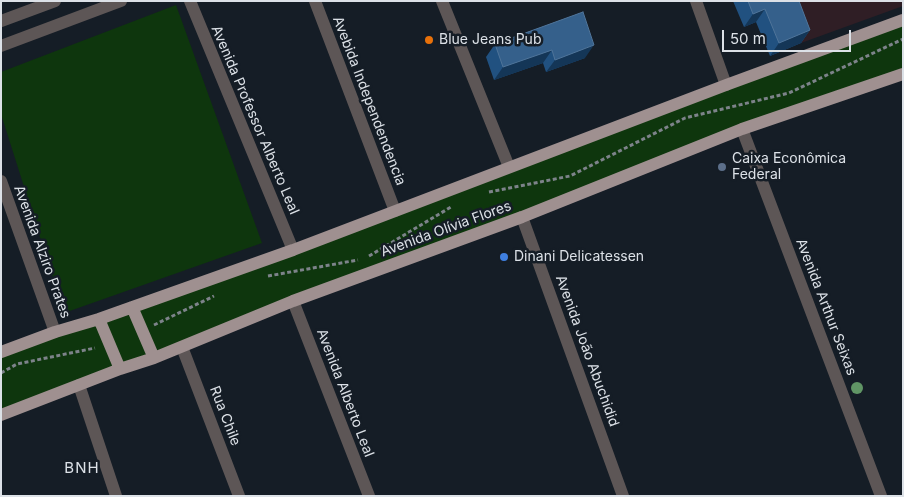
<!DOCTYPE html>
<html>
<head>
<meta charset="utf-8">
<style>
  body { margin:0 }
  #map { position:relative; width:904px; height:497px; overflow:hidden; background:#151d26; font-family:Inter,sans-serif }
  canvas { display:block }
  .frame { position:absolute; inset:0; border:2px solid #dce1e7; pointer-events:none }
  .scale { position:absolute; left:722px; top:30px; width:129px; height:22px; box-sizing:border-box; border:2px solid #dce1e7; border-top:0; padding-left:6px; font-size:15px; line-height:18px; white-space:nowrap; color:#dce1e7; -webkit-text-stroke:4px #151d26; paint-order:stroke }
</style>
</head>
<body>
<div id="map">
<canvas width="904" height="497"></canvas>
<div class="frame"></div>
<div class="scale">50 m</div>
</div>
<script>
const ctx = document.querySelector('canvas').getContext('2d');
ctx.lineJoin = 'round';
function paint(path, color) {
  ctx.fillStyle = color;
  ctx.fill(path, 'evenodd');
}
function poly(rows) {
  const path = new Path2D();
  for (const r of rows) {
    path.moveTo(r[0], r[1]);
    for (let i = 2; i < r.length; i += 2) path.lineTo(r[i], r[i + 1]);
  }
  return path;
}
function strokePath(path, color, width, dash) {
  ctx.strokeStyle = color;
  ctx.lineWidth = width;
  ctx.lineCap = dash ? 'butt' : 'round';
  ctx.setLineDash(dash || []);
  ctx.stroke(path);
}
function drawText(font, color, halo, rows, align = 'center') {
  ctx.font = font + ' Inter,sans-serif';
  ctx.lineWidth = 5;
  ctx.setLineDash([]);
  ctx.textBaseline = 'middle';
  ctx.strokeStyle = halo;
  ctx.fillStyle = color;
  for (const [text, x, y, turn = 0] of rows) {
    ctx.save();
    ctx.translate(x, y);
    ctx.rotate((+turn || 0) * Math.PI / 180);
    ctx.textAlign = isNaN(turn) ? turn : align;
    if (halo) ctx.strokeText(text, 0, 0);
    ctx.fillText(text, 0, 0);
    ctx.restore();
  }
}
const education = poly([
  [785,1,903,1,903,6,801,43]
]);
const green = poly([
  [176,5,262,243,64,313,1,114,1,72],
  [903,23,903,70,1,411,1,355]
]);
const path = poly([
  [489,192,570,176,685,118,789,93,903,39],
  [369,256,451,207],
  [268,276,358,260],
  [154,325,214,296],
  [1,373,17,364,95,348]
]);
const minor = poly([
  [190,1,293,250],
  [315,1,395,211],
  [442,1,509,167],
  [696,1,726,85],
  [1,21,55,1],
  [1,46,121,1],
  [742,129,881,496],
  [1,181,55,332],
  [522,217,623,496],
  [293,301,369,496],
  [182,347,239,496],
  [79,385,116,496]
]);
const major = poly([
  [132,307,154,358],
  [99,319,120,369],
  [1,352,55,332,99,319,293,250,726,85,903,20],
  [1,415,120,369,154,358,293,301,522,217,742,129,903,74]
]);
const trees = [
  [857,388]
];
const wall = poly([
  [733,1,799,1,810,30,801,43,770,56,756,22,744,27],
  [583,12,585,58,546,72,543,63,494,80,486,57,495,44]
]);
const shadedWall = poly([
  [765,9,756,22,744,27,753,14],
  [810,30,801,43,770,56,779,43],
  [594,45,585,58,546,72,555,60],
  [552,50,543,63,494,80,503,67]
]);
const building = poly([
  [748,1,799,1,810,30,779,43,765,9,753,14,748,1],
  [583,12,594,45,555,60,552,50,503,67,495,44,583,12]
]);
const markers = [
  [429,40,5,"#e8710a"],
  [722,167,5,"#5c6f8a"],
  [504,257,5,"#3f7fe0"]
];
const poiNames = [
  ["Blue Jeans Pub",439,40],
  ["Caixa Econômica",732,159],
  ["Federal",732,175],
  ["Dinani Delicatessen",514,257]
];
const streetNames = [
  ["Avebida Independendencia",369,101,69],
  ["Avenida Professor Alberto Leal",255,120,67],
  ["Avenida Olívia Flores",446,229,-20],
  ["Avenida Alziro Prates",42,252,70],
  ["Avenida Arthur Seixas",826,307,69],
  ["Avenida João Abuchidid",587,351,70],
  ["Avenida Alberto Leal",345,393,69],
  ["Rua Chile",225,416,69]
];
const neighbourhoodNames = [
  ["BNH",82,468]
];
paint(education, '#2f1e25');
paint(green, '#0e360d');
strokePath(path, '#7d838a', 3, [4, 2.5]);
strokePath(minor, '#5d5656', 12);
strokePath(major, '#9f9090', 12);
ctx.fillStyle = '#609565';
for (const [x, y] of trees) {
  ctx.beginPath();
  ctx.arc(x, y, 6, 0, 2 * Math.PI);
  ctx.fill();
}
paint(wall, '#215180');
paint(shadedWall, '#143657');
paint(building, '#35608b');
strokePath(building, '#4f7499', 1);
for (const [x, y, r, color] of markers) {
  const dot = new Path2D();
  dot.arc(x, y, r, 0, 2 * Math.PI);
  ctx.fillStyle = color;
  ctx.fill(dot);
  strokePath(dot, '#151d26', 2);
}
drawText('14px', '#dce1e7', '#151d26', poiNames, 'left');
drawText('14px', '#dce1e7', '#151d26', streetNames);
ctx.letterSpacing = '1px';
drawText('15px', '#dce1e7', '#151d26', neighbourhoodNames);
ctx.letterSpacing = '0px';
</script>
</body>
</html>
